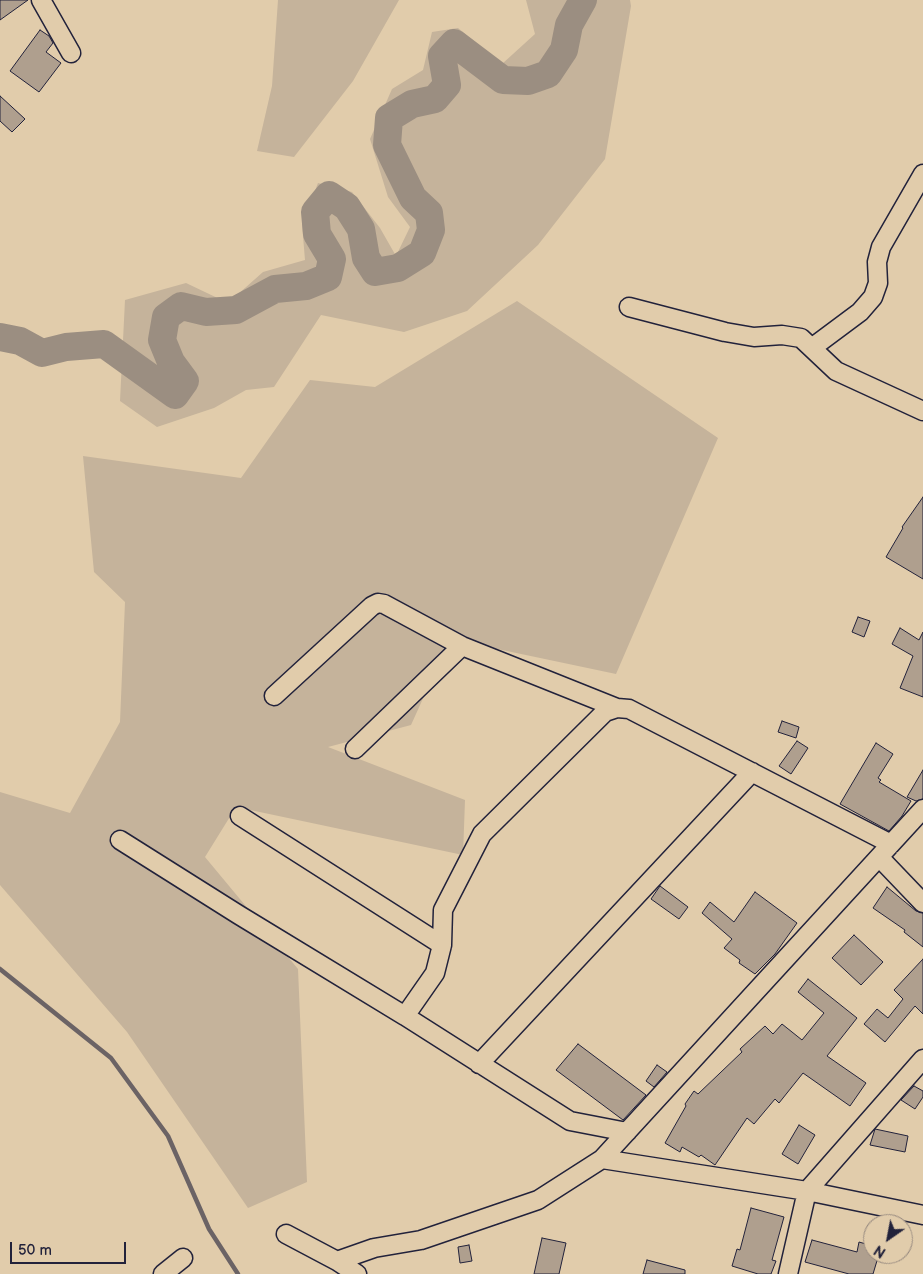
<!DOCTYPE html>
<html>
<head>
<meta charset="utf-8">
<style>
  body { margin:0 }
  #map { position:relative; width:923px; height:1274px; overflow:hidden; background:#e1ccab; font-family:"Balsamiq Sans",sans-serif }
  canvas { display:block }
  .north { position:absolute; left:863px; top:1214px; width:50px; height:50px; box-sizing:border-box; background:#e1ccab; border:1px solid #95887e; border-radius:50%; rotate:213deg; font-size:14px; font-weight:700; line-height:20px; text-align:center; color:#22223b }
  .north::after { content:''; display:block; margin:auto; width:18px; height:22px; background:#22223b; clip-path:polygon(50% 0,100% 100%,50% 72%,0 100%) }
  .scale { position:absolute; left:10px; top:1242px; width:116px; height:22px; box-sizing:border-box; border:2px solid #22223b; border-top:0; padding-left:6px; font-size:15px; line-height:18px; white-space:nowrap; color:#22223b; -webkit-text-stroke:4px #e1ccab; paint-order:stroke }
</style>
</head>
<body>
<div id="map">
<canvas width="923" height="1274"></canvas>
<div class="north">N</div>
<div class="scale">50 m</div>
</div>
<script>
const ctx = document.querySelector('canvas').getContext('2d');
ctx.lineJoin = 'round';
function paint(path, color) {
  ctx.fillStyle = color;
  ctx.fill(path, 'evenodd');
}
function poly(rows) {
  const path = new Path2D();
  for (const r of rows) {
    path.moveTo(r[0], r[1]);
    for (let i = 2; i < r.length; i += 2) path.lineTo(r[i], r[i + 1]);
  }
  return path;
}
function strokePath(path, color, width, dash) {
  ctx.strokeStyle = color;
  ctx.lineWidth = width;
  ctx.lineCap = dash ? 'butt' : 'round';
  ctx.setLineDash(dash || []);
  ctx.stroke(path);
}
const green = poly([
  [278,0,399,0,353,81,294,157,257,151,272,86],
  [526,0,630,0,631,6,605,159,538,245,467,311,404,332,321,315,274,387,246,390,214,408,157,427,120,401,125,300,186,283,228,303,263,272,305,260,302,224,318,183,352,192,380,228,396,256,410,227,388,197,370,139,392,89,423,70,432,32,458,28,502,64,535,34],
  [517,301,718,438,616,674,450,639,411,725,328,747,465,800,463,855,236,807,205,857,298,969,307,1182,248,1208,127,1032,0,885,0,792,70,813,120,722,125,602,94,572,83,456,241,478,310,380,375,387]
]);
const stream = poly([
  [0,969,111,1058,168,1136,209,1229,238,1274]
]);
const river = poly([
  [0,337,20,341,42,353,66,347,104,344,175,395,185,381,171,362,162,340,166,317,181,306,206,312,236,310,275,289,306,286,328,277,332,259,317,234,315,212,329,195,347,207,361,229,366,258,375,272,398,268,422,253,431,230,429,213,413,198,387,145,389,118,412,104,435,99,447,85,442,56,454,43,503,80,528,81,548,74,564,50,569,25,583,0]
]);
const building = poly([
  [0,0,28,0,0,20,0,0],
  [40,30,49,36,53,43,46,52,61,63,39,92,10,71,40,30],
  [0,96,25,119,12,132,0,121,0,96],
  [923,497,923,579,886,557,903,528,902,527,923,497],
  [858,617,870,621,864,637,852,632,858,617],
  [900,628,919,640,923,632,923,697,900,688,913,656,892,644,900,628],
  [782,721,799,727,796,738,778,732,782,721],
  [797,741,808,748,791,774,779,766,797,741],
  [876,743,893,754,878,778,881,780,879,782,911,801,902,816,889,831,840,804,876,743],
  [923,770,923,799,916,801,907,797,923,770],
  [660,886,688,907,679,919,651,899,660,886],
  [887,887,916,911,923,913,923,947,904,932,905,930,873,908,887,887],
  [755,892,797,923,775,954,755,974,739,963,740,960,724,948,732,939,702,913,710,902,734,922,755,892],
  [854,935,883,962,861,985,832,958,854,935],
  [923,959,923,1014,915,1006,885,1042,864,1024,877,1009,888,1018,903,999,894,990,923,959],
  [808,979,857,1018,827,1056,866,1083,850,1106,803,1073,779,1103,775,1099,754,1124,747,1118,715,1165,701,1155,699,1157,682,1147,680,1152,665,1143,686,1106,685,1104,694,1091,698,1094,742,1052,740,1049,765,1026,773,1034,782,1024,802,1040,824,1013,798,992,808,979],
  [578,1044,646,1095,623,1120,556,1070,578,1044],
  [657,1065,667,1072,654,1087,646,1081,657,1065],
  [914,1086,923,1091,923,1097,915,1109,901,1100,914,1086],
  [799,1125,815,1135,798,1164,782,1154,799,1125],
  [875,1129,908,1136,905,1152,870,1145,875,1129],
  [751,1208,784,1217,772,1260,776,1261,771,1274,758,1274,732,1266,737,1249,740,1250,751,1208],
  [542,1238,566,1243,559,1274,534,1274,542,1238],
  [812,1240,857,1252,859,1242,873,1246,873,1254,879,1254,873,1274,849,1274,805,1262,812,1240],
  [469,1245,472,1261,460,1263,458,1247,469,1245],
  [647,1260,685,1270,685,1274,643,1274,647,1260]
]);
const street = poly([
  [41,0,71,53],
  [629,307,725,332,754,337,782,335,801,338,836,371,923,411],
  [813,347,860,312,873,297,878,283,877,262,881,247,923,174],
  [274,696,372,606,378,603,384,604,462,646,617,708],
  [355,749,462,646],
  [240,816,442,945],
  [120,840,239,915,405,1016],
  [879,857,923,903],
  [479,1064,752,772],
  [627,1132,570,1121,405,1016,435,973,442,945,443,910,482,834,605,712,617,708,629,709,891,844],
  [602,1159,807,1191,923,1215],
  [286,1234,337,1261,374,1248,421,1240,538,1200,602,1159,923,809],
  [337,1261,357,1274],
  [163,1274,183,1258],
  [788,1274,807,1191,923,1059]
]);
paint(green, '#c5b39b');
strokePath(stream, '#6b6365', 4.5);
strokePath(river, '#9b8e81', 28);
paint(building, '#af9f8e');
strokePath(building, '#22223b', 1);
strokePath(street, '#22223b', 21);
strokePath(street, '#e1ccab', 18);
</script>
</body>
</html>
